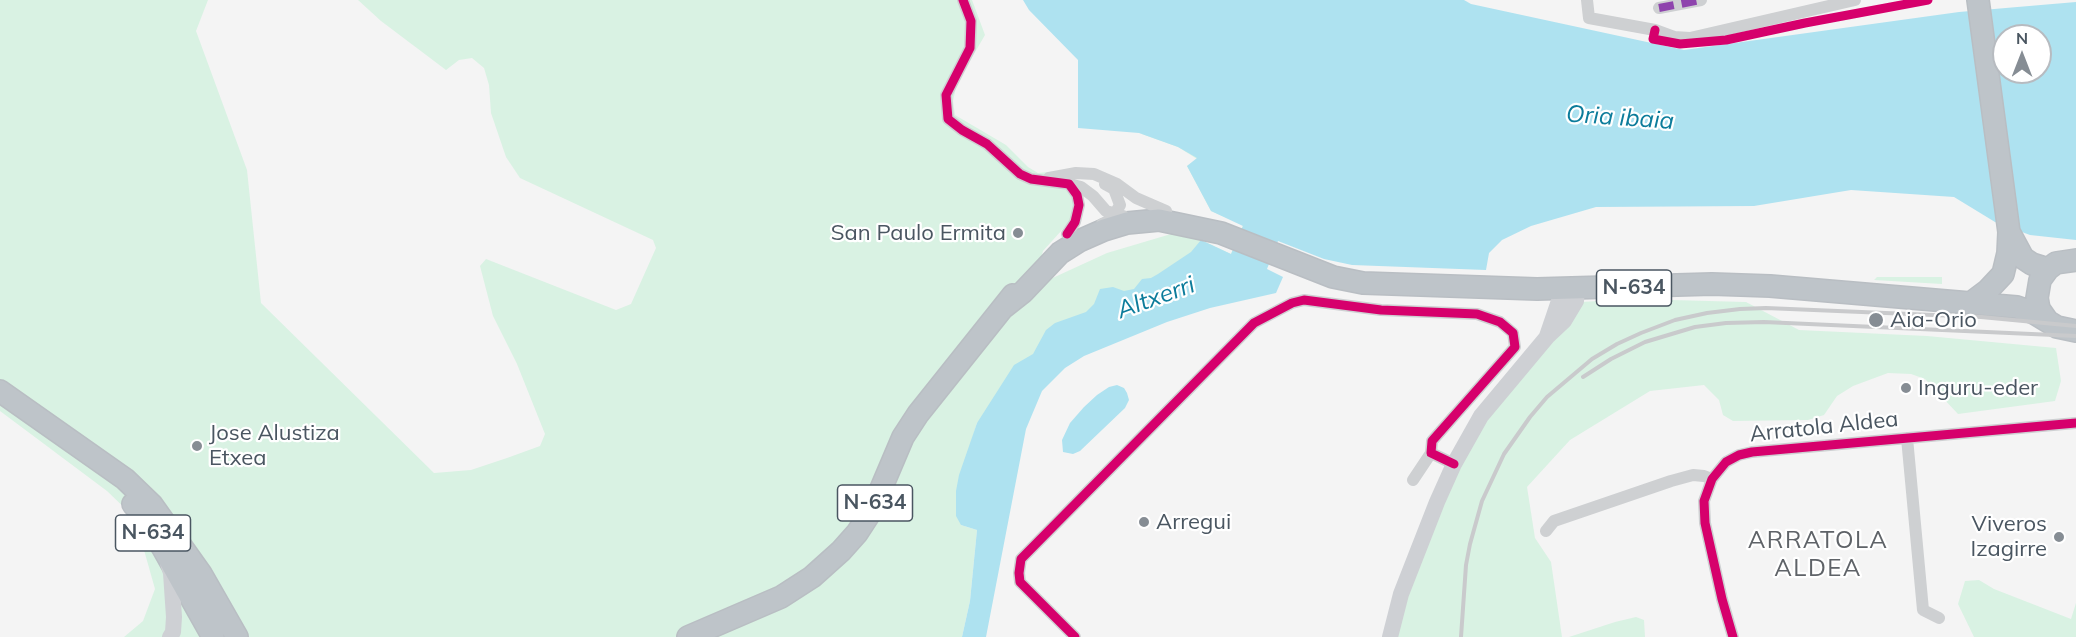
<!DOCTYPE html>
<html>
<head>
<meta charset="utf-8">
<style>
  body { margin:0 }
  #map { position:relative; width:2076px; height:637px; overflow:hidden; background:#f4f4f4; font-family:Mulish,sans-serif }
  canvas { display:block }
  .north { position:absolute; left:1992px; top:24px; width:60px; height:60px; box-sizing:border-box; background:#fff; border:2px solid #b7bbc0; border-radius:50%; rotate:0deg; font-size:16px; font-weight:700; line-height:24px; text-align:center; color:#4a5661 }
  .north::after { content:''; display:block; margin:auto; width:21px; height:27px; background:#868d94; clip-path:polygon(50% 0,100% 100%,50% 72%,0 100%) }
</style>
</head>
<body>
<div id="map">
<canvas width="2076" height="637"></canvas>
<div class="north">N</div>
</div>
<script>
const ctx = document.querySelector('canvas').getContext('2d');
ctx.lineJoin = 'round';
function paint(path, color) {
  ctx.fillStyle = color;
  ctx.fill(path, 'evenodd');
}
function poly(rows) {
  const path = new Path2D();
  for (const r of rows) {
    path.moveTo(r[0], r[1]);
    for (let i = 2; i < r.length; i += 2) path.lineTo(r[i], r[i + 1]);
  }
  return path;
}
function strokePath(path, color, width, dash) {
  ctx.strokeStyle = color;
  ctx.lineWidth = width;
  ctx.lineCap = dash ? 'butt' : 'round';
  ctx.setLineDash(dash || []);
  ctx.stroke(path);
}
function drawText(font, color, halo, rows, align = 'center') {
  ctx.font = font + ' Mulish,sans-serif';
  ctx.lineWidth = 4.5;
  ctx.setLineDash([]);
  ctx.textBaseline = 'middle';
  ctx.strokeStyle = halo;
  ctx.fillStyle = color;
  for (const [text, x, y, turn = 0] of rows) {
    ctx.save();
    ctx.translate(x, y);
    ctx.rotate((+turn || 0) * Math.PI / 180);
    ctx.textAlign = isNaN(turn) ? turn : align;
    if (halo) ctx.strokeText(text, 0, 0);
    ctx.fillText(text, 0, 0);
    ctx.restore();
  }
}
const green = poly([
  [0,0,208,0,196,31,247,170,261,303,434,473,471,470,507,458,540,446,545,434,517,364,493,316,480,266,486,259,616,310,631,304,656,248,653,240,520,178,506,157,491,113,489,85,484,68,472,58,459,60,446,70,381,21,358,0,972,0,985,35,957,83,953,101,955,115,1006,145,1028,167,1038,173,1048,172,1074,198,1071,220,1043,251,1033,287,1107,253,1171,234,1175,231,1182,231,1231,254,1243,225,1211,211,1187,166,1197,159,1178,147,1139,133,1264,159,1238,257,1210,272,977,423,969,449,961,525,977,530,970,601,962,637,124,637,143,621,155,589,135,518,107,491,0,411],
  [1877,277,1942,277,1942,284,1874,280],
  [1634,299,1746,302,1799,330,1927,336,2056,348,2061,381,2055,401,1958,414,1925,379,1911,374,1888,373,1853,386,1837,396,1824,415,1808,420,1733,421,1723,415,1719,400,1704,385,1650,391,1570,440,1527,487,1535,538,1551,562,1562,637,1387,637,1454,451,1581,302],
  [1979,580,1994,589,2071,619,2076,603,2076,637,1974,637,1958,604,1965,581],
  [1636,617,1644,620,1645,637,1569,637,1615,622]
]);
const water = poly([
  [1023,0,1464,0,1471,4,1684,50,1959,12,2076,2,2076,240,2030,235,1995,222,1954,197,1851,190,1754,206,1596,207,1531,226,1502,240,1489,253,1486,270,1352,265,1324,259,1278,241,1267,269,1283,277,1276,293,1210,308,1167,322,1084,356,1065,368,1042,391,1026,429,986,637,962,637,970,601,977,530,961,525,956,516,956,491,959,475,977,423,1014,365,1033,354,1046,330,1055,323,1086,312,1094,304,1100,289,1113,287,1124,291,1134,289,1142,279,1151,278,1158,274,1191,252,1201,240,1231,254,1243,226,1211,211,1187,166,1197,158,1178,147,1139,133,1078,128,1078,60,1029,10],
  [2004,36,2040,36,2040,72,2004,72],
  [1117,385,1124,388,1127,393,1129,400,1125,408,1080,451,1073,454,1063,452,1062,440,1070,423,1084,407,1097,395,1109,387]
]);
const street = poly([
  [963,0,971,21,970,48,946,95,948,119,962,130,987,144,1020,174,1031,179,1069,184,1077,195,1079,205,1075,222,1067,234],
  [1587,0,1589,18,1655,30,1674,37,1690,38,1855,0],
  [1659,8,1701,0],
  [1049,178,1076,173,1094,174,1117,184,1136,198,1166,211],
  [1069,184,1081,187,1093,196,1106,211,1123,216],
  [1102,224,1112,219,1120,205,1114,189,1105,184],
  [1907,438,1923,610,1939,618],
  [1413,480,1431,453],
  [1546,531,1554,521,1671,481,1693,475,1704,476,1712,479],
  [1075,637,1020,582,1019,573,1021,559,1254,323,1292,303,1304,300,1381,310,1477,314,1500,322,1513,333,1515,347,1432,441,1431,453,1454,464],
  [1733,637,1722,599,1705,523,1704,501,1712,479,1726,462,1739,455,1752,452,2076,423]
]);
const secondary = poly([
  [1547,336,1563,289],
  [168,563,171,573,174,617,173,632,170,637],
  [1390,637,1401,594,1437,502,1454,464,1481,416,1547,337,1564,321,1576,301,1577,289]
]);
const highway = poly([
  [2009,232,2023,258,2032,264,2048,269],
  [1972,302,1988,290,2003,274,2008,253,2009,232,1978,0],
  [1004,307,1023,292,1060,253,1079,241,1104,230,1127,223,1159,220,1221,233,1333,277,1363,283,1537,289,1712,284,1770,286,2017,307,2034,313,2057,327,2076,331],
  [2046,319,2039,309,2037,298,2040,280,2048,269,2056,263,2076,260],
  [0,391,125,479,152,505,201,574,237,637],
  [133,504,141,513,163,548,213,637],
  [688,637,781,597,812,577,841,551,857,533,872,510,903,437,918,414,1013,295]
]);
const rail = poly([
  [1583,377,1611,359,1645,342,1695,327,1726,323,1764,322,2076,336],
  [1461,637,1466,565,1470,544,1482,501,1504,454,1530,417,1547,397,1592,359,1617,344,1641,333,1675,320,1707,313,1740,309,1766,308,1981,317,2076,326]
]);
const quiet = poly([
  [1659,8,1701,0]
]);
const cycleway = poly([
  [963,0,971,21,970,48,946,95,948,119,962,130,987,144,1020,174,1031,179,1069,184,1077,195,1079,205,1075,222,1067,234],
  [1655,30,1653,39,1680,44,1726,40,1805,23,1928,0],
  [1075,637,1020,582,1019,573,1021,559,1254,323,1292,303,1304,300,1381,310,1477,314,1500,322,1513,333,1515,347,1432,441,1431,453,1454,464],
  [1733,637,1722,599,1705,523,1704,501,1712,479,1726,462,1739,455,1752,452,2076,423]
]);
const markers = [
  [1018,233,6,"#868d94"],
  [1876,320,8,"#868d94"],
  [1906,388,6,"#868d94"],
  [197,446,6,"#868d94"],
  [1144,522,6,"#868d94"],
  [2059,537,6,"#868d94"]
];
const shields = [
  [1634,288,75],
  [875,503,75],
  [153,533,75]
];
const shieldNames = [
  ["N-634",1634,288],
  ["N-634",875,503],
  ["N-634",153,533]
];
const poiNames = [
  ["San Paulo Ermita",1006,233,"right"],
  ["Aia-Orio",1890,320],
  ["Inguru-eder",1918,388],
  ["Jose Alustiza",209,433],
  ["Etxea",209,458],
  ["Arregui",1156,522],
  ["Viveros",2047,524,"right"],
  ["Izagirre",2047,549,"right"]
];
const streetNames = [
  ["Arratola Aldea",1824,427,-6]
];
const waterNames = [
  ["Oria ibaia",1620,118,4],
  ["Altxerri",1156,298,-20]
];
const neighbourhoodNames = [
  ["ARRATOLA",1818,541],
  ["ALDEA",1818,569]
];
paint(green, '#d9f2e3');
paint(water, '#aee2f0');
strokePath(highway, '#b9bec3', 24);
strokePath(street, '#ced0d2', 12);
strokePath(secondary, '#ced0d4', 16);
strokePath(highway, '#bec4c9', 21);
strokePath(rail, '#c9cacc', 4);
strokePath(quiet, '#8e44ad', 8, [15, 8]);
strokePath(cycleway, '#d6006c', 9);
for (const [x, y, r, color] of markers) {
  const dot = new Path2D();
  dot.arc(x, y, r, 0, 2 * Math.PI);
  ctx.fillStyle = color;
  ctx.fill(dot);
  strokePath(dot, '#fff', 2);
}
for (const [x, y, w] of shields) {
  const box = new Path2D();
  box.roundRect(x - w / 2, y - 18, w, 36, 4.5);
  ctx.fillStyle = '#fff';
  ctx.fill(box);
  strokePath(box, '#4a5661', 1.5);
}
drawText('bold 21px', '#4a5661', null, shieldNames);
drawText('22px', '#4a5661', '#fff', poiNames, 'left');
drawText('22px', '#4a5661', '#fff', streetNames);
drawText('italic 24px', '#0c7c9b', '#fff', waterNames);
ctx.letterSpacing = '1.5px';
drawText('24px', '#5f6368', '#fff', neighbourhoodNames);
ctx.letterSpacing = '0px';
</script>
</body>
</html>
